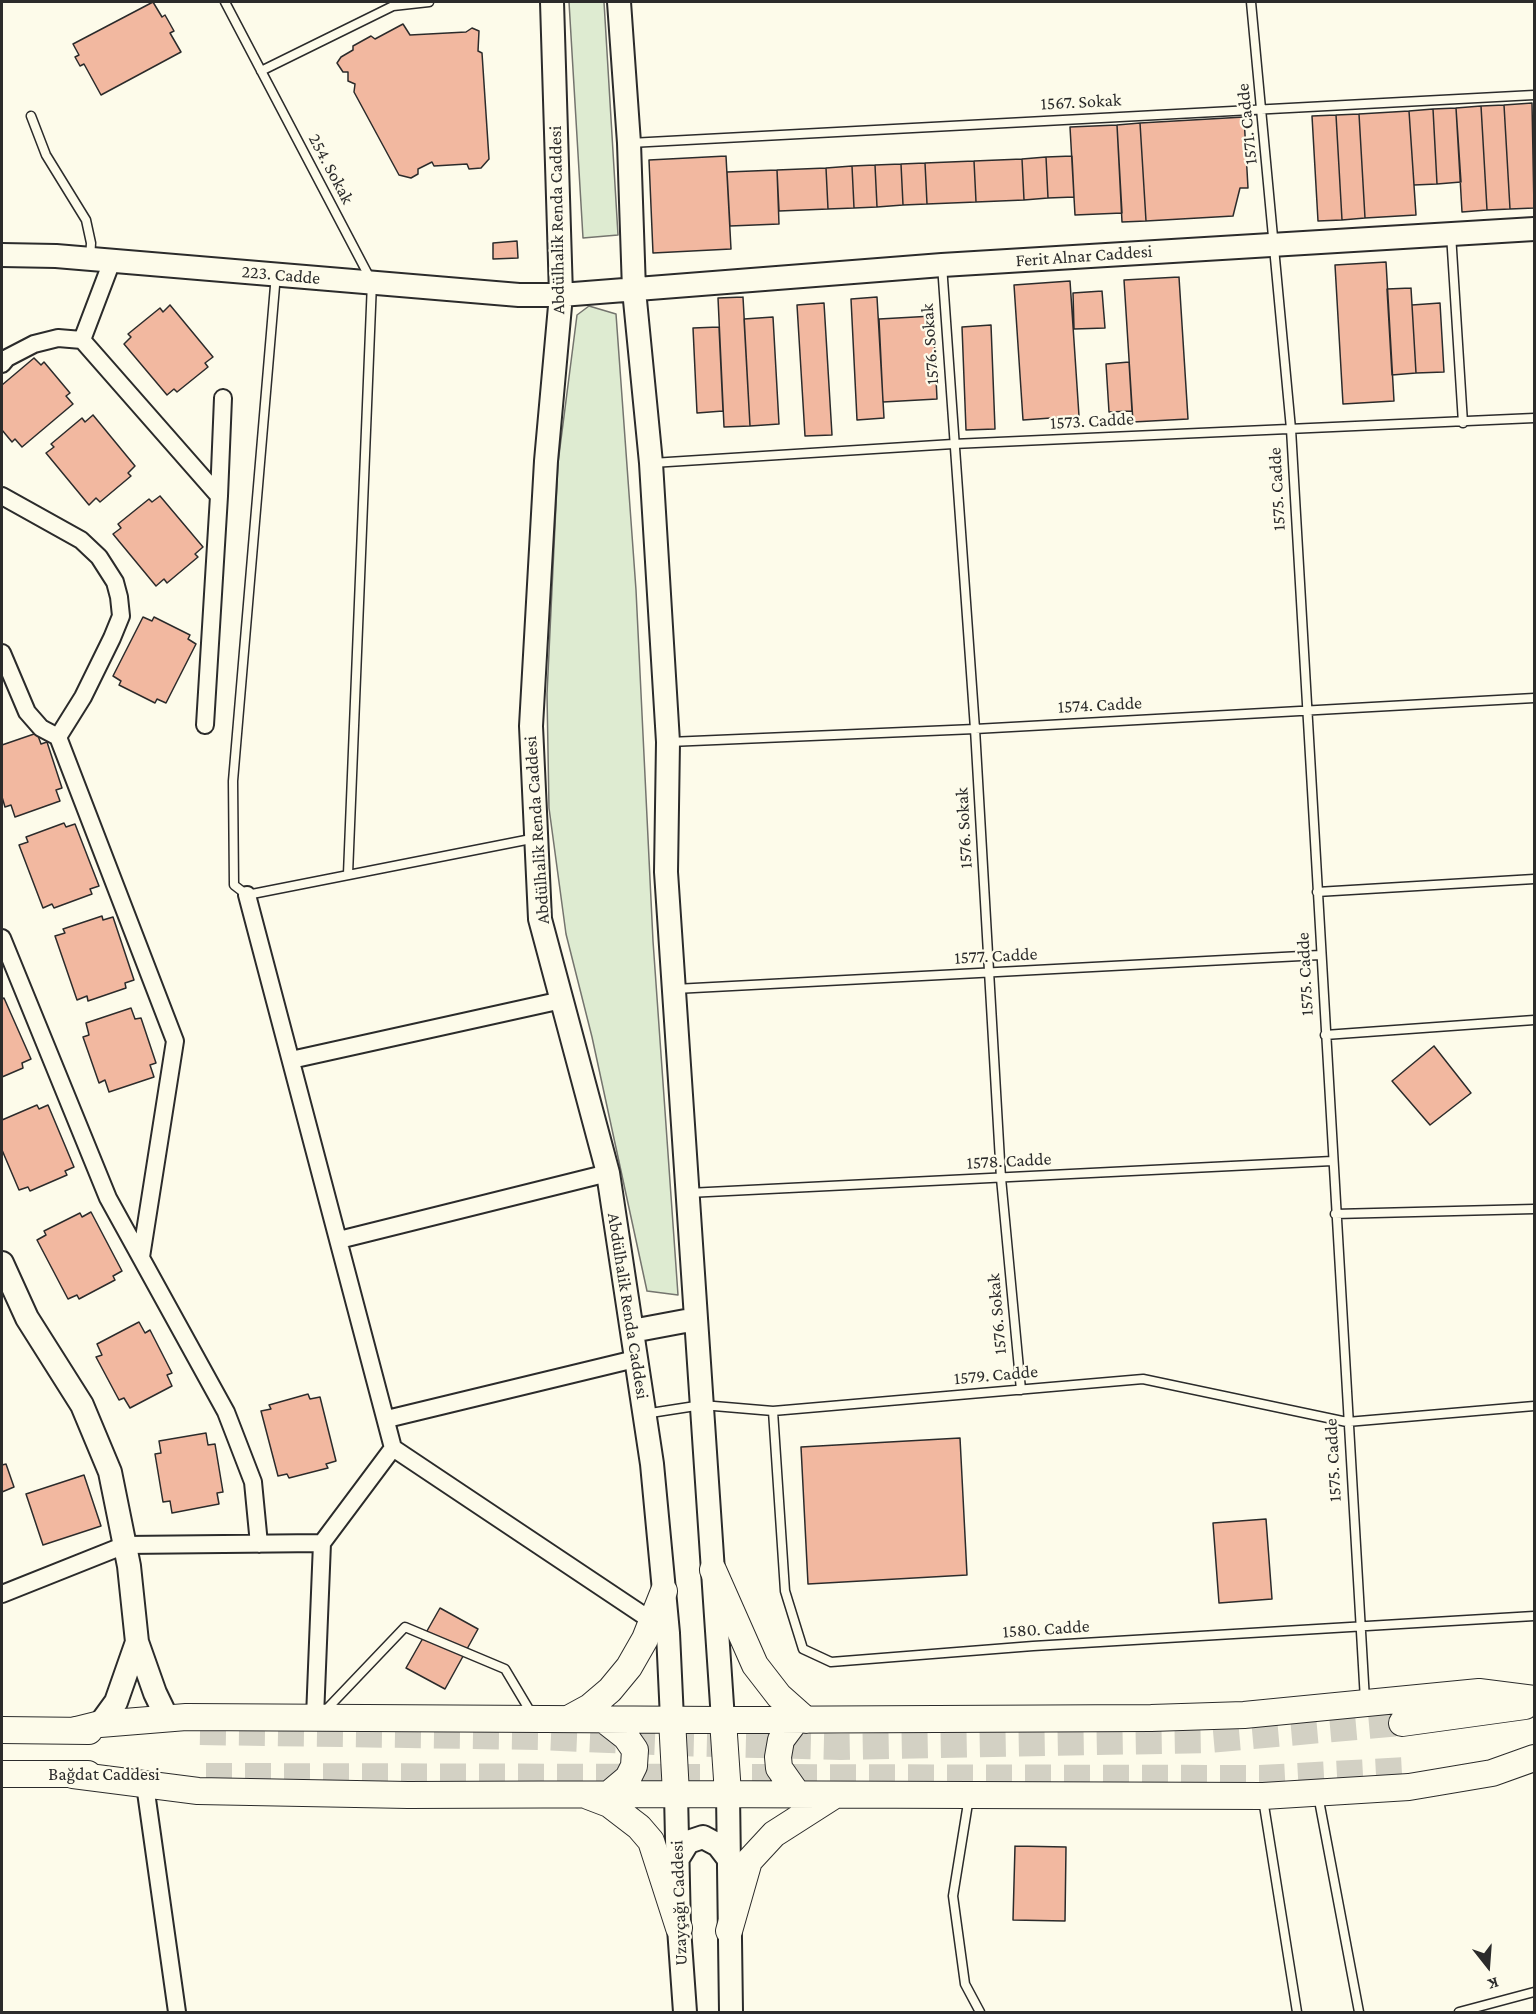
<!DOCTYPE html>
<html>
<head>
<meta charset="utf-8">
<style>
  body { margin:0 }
  #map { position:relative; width:1536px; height:2014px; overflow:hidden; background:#fdfbea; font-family:"Crimson Pro",serif }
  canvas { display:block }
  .frame { position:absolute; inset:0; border:3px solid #2b2b2b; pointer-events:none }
  .north { position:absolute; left:1458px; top:1936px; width:60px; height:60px; -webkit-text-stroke:4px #fdfbea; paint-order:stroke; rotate:163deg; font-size:16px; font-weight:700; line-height:24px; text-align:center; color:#2b2b2b }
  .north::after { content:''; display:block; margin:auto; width:21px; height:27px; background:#2b2b2b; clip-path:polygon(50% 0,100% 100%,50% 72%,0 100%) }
</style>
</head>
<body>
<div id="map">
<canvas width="1536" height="2014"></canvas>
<div class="frame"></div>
<div class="north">K</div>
</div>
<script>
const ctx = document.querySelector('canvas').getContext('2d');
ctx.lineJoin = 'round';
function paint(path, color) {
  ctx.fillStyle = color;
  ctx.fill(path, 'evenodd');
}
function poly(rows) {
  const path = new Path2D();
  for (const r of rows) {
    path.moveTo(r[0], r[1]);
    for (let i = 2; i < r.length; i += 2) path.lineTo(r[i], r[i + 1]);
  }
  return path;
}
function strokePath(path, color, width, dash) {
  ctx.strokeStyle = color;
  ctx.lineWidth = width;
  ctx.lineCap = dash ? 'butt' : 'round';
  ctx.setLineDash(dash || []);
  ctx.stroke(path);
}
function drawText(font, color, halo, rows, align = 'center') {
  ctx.font = font + ' "Crimson Pro",serif';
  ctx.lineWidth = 4.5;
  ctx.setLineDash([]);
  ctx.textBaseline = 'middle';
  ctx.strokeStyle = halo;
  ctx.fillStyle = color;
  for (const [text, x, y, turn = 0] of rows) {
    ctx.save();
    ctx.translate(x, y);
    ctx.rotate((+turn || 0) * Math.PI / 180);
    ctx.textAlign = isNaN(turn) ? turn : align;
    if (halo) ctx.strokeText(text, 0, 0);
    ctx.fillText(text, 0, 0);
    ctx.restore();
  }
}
const green = poly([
  [569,2,604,2,618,235,583,238,569,2],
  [589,306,616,314,636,590,653,941,678,1295,647,1291,592,1037,566,934,549,808,547,694,558,463,577,315,589,306]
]);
const building = poly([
  [153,2,162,17,165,15,174,31,170,33,181,52,101,95,84,64,80,66,75,57,79,55,73,44,153,2],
  [403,24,410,35,466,32,472,28,479,31,478,51,482,53,489,159,481,168,469,169,467,164,434,166,432,162,418,169,418,174,411,178,399,175,354,92,355,84,348,81,348,72,343,72,337,63,341,57,353,50,353,46,371,36,375,39,403,24],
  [1532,103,1534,208,1510,209,1504,105,1532,103],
  [1504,105,1510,209,1487,210,1481,106,1504,105],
  [1481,106,1487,210,1462,212,1456,108,1481,106],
  [1456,108,1461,182,1437,184,1433,109,1456,108],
  [1433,109,1437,184,1414,185,1409,111,1433,109],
  [1409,111,1416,215,1365,218,1359,114,1409,111],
  [1359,114,1365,218,1342,220,1336,115,1359,114],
  [1336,115,1342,220,1318,221,1312,116,1336,115],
  [1244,117,1248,188,1240,188,1233,216,1146,221,1140,123,1244,117],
  [1140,123,1146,221,1122,222,1117,125,1140,123],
  [1117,125,1122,213,1075,215,1070,127,1117,125],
  [726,156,731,249,653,253,649,160,726,156],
  [1072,156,1074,197,1048,198,1046,157,1072,156],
  [1046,157,1048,198,1024,200,1022,159,1046,157],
  [1022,159,1024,200,976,202,974,161,1022,159],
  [974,161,976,202,927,204,925,163,974,161],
  [925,163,927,204,903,205,901,164,925,163],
  [901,164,903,205,877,207,875,165,901,164],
  [875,165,877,207,854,208,852,166,875,165],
  [852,166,854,208,828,209,826,168,852,166],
  [826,168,828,209,779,211,777,170,826,168],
  [777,170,779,224,730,226,727,172,777,170],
  [517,241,518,258,493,259,493,243,517,241],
  [1386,262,1394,401,1343,404,1335,265,1386,262],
  [1179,277,1188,419,1133,422,1124,280,1179,277],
  [1070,281,1079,416,1023,420,1014,285,1070,281],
  [1411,288,1416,373,1392,375,1387,289,1411,288],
  [1102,291,1105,328,1074,329,1073,293,1102,291],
  [743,297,750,426,724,427,718,298,743,297],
  [877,297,884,418,857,420,851,299,877,297],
  [824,303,832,435,805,436,797,305,824,303],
  [1440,303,1444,372,1416,373,1412,305,1440,303],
  [170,305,213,357,205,363,208,367,177,392,174,389,167,395,124,344,131,337,128,334,160,308,163,312,170,305],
  [933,316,937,399,883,402,879,319,933,316],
  [773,317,779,424,750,426,744,319,773,317],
  [991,325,995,429,966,430,962,327,991,325],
  [719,327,723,411,697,413,693,328,719,327],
  [34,358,41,365,44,362,70,393,66,396,73,404,22,447,15,439,12,442,2,430,2,385,34,358],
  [1129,362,1132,411,1109,412,1106,364,1129,362],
  [93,415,135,466,128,473,131,476,100,502,96,498,89,505,46,453,54,447,51,444,82,418,85,422,93,415],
  [160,496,203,547,195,554,198,557,167,583,164,579,156,586,113,534,121,528,118,524,149,499,152,502,160,496],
  [143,617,152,621,154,617,190,635,188,639,196,644,166,703,157,699,155,703,119,685,121,681,113,676,143,617],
  [37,733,41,744,47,742,62,788,56,790,60,801,15,817,11,805,5,807,2,797,2,745,37,733],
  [64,823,66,827,75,824,99,886,90,889,92,894,54,908,52,904,43,908,19,845,28,842,26,837,64,823],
  [102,916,103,920,113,917,134,980,125,983,126,988,88,1001,87,996,77,1000,55,936,65,933,63,929,102,916],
  [4,998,31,1059,22,1063,23,1068,2,1077,2,999,4,998],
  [131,1008,135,1019,141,1018,156,1063,150,1065,154,1077,109,1092,105,1080,99,1083,83,1037,89,1035,86,1023,131,1008],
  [1434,1046,1471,1093,1430,1125,1392,1081,1434,1046],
  [37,1105,39,1109,48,1105,74,1167,65,1171,67,1175,30,1191,28,1187,19,1190,2,1150,2,1120,37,1105],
  [91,1212,122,1271,113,1276,115,1280,79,1299,77,1295,68,1299,37,1240,46,1235,44,1231,80,1213,82,1217,91,1212],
  [139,1322,145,1333,150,1330,172,1373,167,1375,172,1386,130,1408,124,1398,119,1400,96,1357,102,1355,97,1344,139,1322],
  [308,1394,310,1399,320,1397,336,1461,326,1464,328,1468,289,1478,287,1474,278,1476,261,1411,271,1409,269,1405,308,1394],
  [206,1433,208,1445,215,1444,223,1492,217,1493,219,1504,172,1513,170,1501,163,1502,155,1454,161,1453,159,1441,206,1433],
  [960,1438,967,1575,808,1584,801,1447,960,1438],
  [6,1464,14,1487,2,1492,2,1465,6,1464],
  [84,1475,101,1526,43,1545,26,1494,84,1475],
  [1266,1519,1272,1599,1219,1603,1213,1523,1266,1519],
  [440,1608,478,1629,445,1689,406,1668,440,1608],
  [1015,1846,1066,1847,1065,1921,1013,1920,1015,1846]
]);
const primaryTunnel = poly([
  [200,1732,539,1737,678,1743,841,1747,1208,1740,1402,1723],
  [206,1776,1260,1778,1407,1770]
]);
const lane = poly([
  [225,2,372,282,348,874],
  [1251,2,1291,429,1365,1700],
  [261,71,393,6,429,2],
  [31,116,46,155,86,220,91,243,90,259],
  [630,143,1534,95],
  [1451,234,1463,423],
  [942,265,975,729,1001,1178,1021,1390],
  [276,274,233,781,234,885,247,895,536,838],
  [652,463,953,444,1534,418],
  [669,742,975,729,1534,698],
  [1317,892,1534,879],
  [675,989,1320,955],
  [1325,1035,1534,1020],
  [688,1193,1332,1161],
  [1335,1214,1534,1209],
  [773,1411,785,1591,803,1649,831,1662,1033,1646,1534,1616],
  [644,1414,702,1405,773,1411,1143,1379,1347,1422,1534,1406],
  [323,1713,405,1627,505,1669,533,1716],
  [1318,1795,1359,2012],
  [969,1797,953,1896,965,1984,980,2012],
  [1263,1799,1297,2012],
  [1459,2012,1534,1992]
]);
const street = poly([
  [112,261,82,340,219,496,223,398],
  [2,364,7,358,34,344,58,338,82,340],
  [2,496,81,540,99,557,115,582,119,597,121,616,112,638,83,697,58,737],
  [2,653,27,712,41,728,58,737,175,1041,141,1257],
  [205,725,219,496],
  [247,895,393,1448,322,1543],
  [2,938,108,1198,226,1412,253,1482,259,1544],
  [291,1060,562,1000],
  [339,1240,608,1173],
  [387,1419,635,1359],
  [393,1448,652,1621],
  [2,1594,125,1545,322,1543,315,1717],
  [145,1785,177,2012]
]);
const secondary = poly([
  [552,2,561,295,546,461,531,726,540,919,608,1173,652,1464,668,1633,672,1719],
  [619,2,629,143,634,290,651,463,668,742,666,872,723,1720],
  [2,255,56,256,519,295,561,295,942,265,1534,229],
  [2,1263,27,1318,82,1405,110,1472,129,1566,137,1642,155,1693,167,1718],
  [632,1331,696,1319],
  [100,1724,116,1702,137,1642],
  [676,1794,679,1928,685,2012],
  [728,1794,731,2012],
  [677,1860,688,1842,703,1837,718,1845,728,1858]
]);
const primary = poly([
  [713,1570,755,1665,779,1696,806,1720],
  [568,1719,590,1707,610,1690,629,1667,645,1639,664,1591],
  [603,1719,626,1737,635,1750,634,1766,628,1778,609,1794],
  [672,1719,676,1794,1263,1796,1409,1787,1492,1773,1534,1758],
  [723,1720,1151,1718,1244,1715,1479,1692,1534,1699],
  [796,1720,781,1740,778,1757,779,1768,798,1795],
  [1402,1723,1525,1706],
  [2,1730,89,1731],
  [72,1731,100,1724,186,1717,723,1720,728,1794],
  [2,1774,88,1774],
  [73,1775,198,1791,408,1795,676,1794],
  [588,1796,609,1804,639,1827,651,1841,679,1928],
  [729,1931,749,1861,774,1834,835,1795]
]);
const streetNames = [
  ["1567. Sokak",1081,102,-3],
  ["1571. Cadde",1247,124,-96],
  ["254. Sokak",331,169,62],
  ["Abdülhalik Renda Caddesi",557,220,-91],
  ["Ferit Alnar Caddesi",1084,256,-4],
  ["223. Cadde",281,275,5],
  ["1576. Sokak",930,344,-94],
  ["1573. Cadde",1092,421,-3],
  ["1575. Cadde",1277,489,-93],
  ["1574. Cadde",1100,705,-3],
  ["1576. Sokak",964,828,-93],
  ["Abdülhalik Renda Caddesi",537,830,-94],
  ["1577. Cadde",996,956,-3],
  ["1575. Cadde",1305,974,-93],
  ["1578. Cadde",1009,1161,-3],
  ["Abdülhalik Renda Caddesi",628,1306,81],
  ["1576. Sokak",997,1314,-95],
  ["1579. Cadde",996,1375,-5],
  ["1575. Cadde",1333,1460,-93],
  ["1580. Cadde",1046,1629,-4],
  ["Bağdat Caddesi",104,1774],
  ["Uzayçağı Caddesi",679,1903,-92]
];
paint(green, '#deebd1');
strokePath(green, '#74746e', 1.5);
paint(building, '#f2b8a0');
strokePath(building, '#2b2b2b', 1.5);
strokePath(primaryTunnel, '#d3d1c4', 26, [26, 13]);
strokePath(lane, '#2b2b2b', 11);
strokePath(street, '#2b2b2b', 20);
strokePath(secondary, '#2b2b2b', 26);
strokePath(primary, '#2b2b2b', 28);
strokePath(lane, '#fdfbea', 8);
strokePath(street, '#fdfbea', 16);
strokePath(secondary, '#fdfbea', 22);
strokePath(primary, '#fdfbea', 26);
drawText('18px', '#2b2b2b', '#fdfbea', streetNames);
</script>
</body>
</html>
